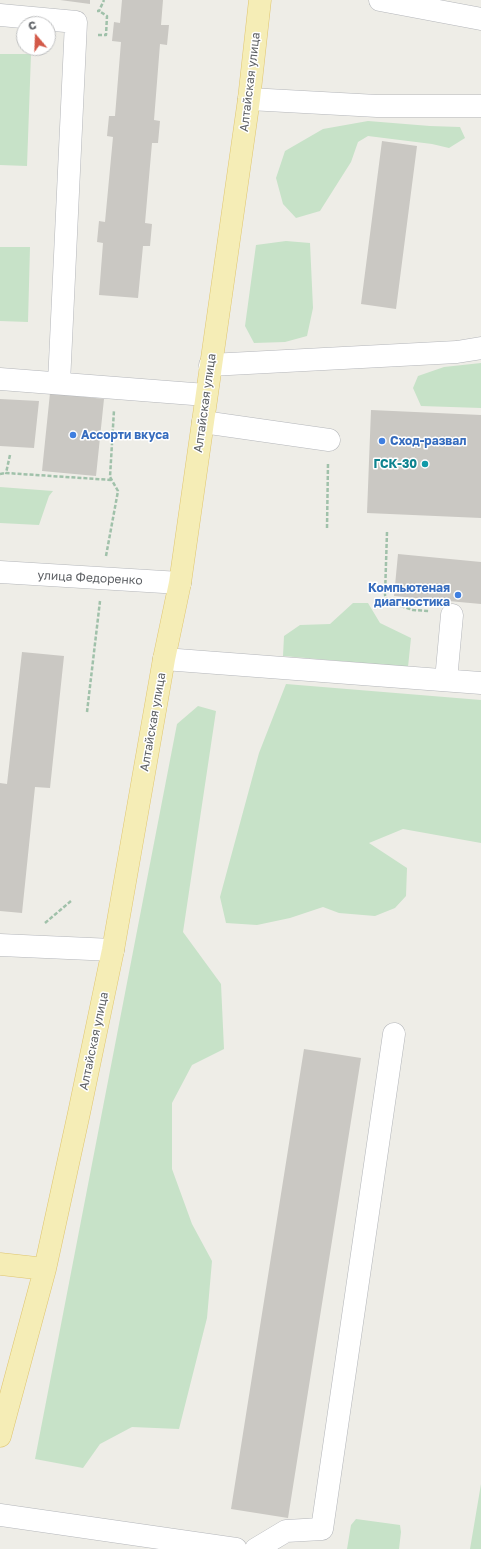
<!DOCTYPE html>
<html>
<head>
<meta charset="utf-8">
<style>
  body { margin:0 }
  #map { position:relative; width:481px; height:1549px; overflow:hidden; background:#eeede7; font-family:"Golos Text",sans-serif }
  canvas { display:block }
  .north { position:absolute; left:16px; top:16px; width:40px; height:40px; box-sizing:border-box; background:#fff; border:1px solid #bfc0c1; border-radius:50%; rotate:341deg; font-size:11px; font-weight:700; line-height:16px; text-align:center; color:#5e6165 }
  .north::after { content:''; display:block; margin:auto; width:14px; height:18px; background:#d35948; clip-path:polygon(50% 0,100% 100%,50% 72%,0 100%) }
</style>
</head>
<body>
<div id="map">
<canvas width="481" height="1549"></canvas>
<div class="north">С</div>
</div>
<script>
const ctx = document.querySelector('canvas').getContext('2d');
ctx.lineJoin = 'round';
function paint(path, color) {
  ctx.fillStyle = color;
  ctx.fill(path, 'evenodd');
}
function poly(rows) {
  const path = new Path2D();
  for (const r of rows) {
    path.moveTo(r[0], r[1]);
    for (let i = 2; i < r.length; i += 2) path.lineTo(r[i], r[i + 1]);
  }
  return path;
}
function strokePath(path, color, width, dash) {
  ctx.strokeStyle = color;
  ctx.lineWidth = width;
  ctx.lineCap = dash ? 'butt' : 'round';
  ctx.setLineDash(dash || []);
  ctx.stroke(path);
}
function drawText(font, color, halo, rows, align = 'center') {
  ctx.font = font + ' "Golos Text",sans-serif';
  ctx.lineWidth = 3;
  ctx.setLineDash([]);
  ctx.textBaseline = 'middle';
  ctx.strokeStyle = halo;
  ctx.fillStyle = color;
  for (const [text, x, y, turn = 0] of rows) {
    ctx.save();
    ctx.translate(x, y);
    ctx.rotate((+turn || 0) * Math.PI / 180);
    ctx.textAlign = isNaN(turn) ? turn : align;
    if (halo) ctx.strokeText(text, 0, 0);
    ctx.fillText(text, 0, 0);
    ctx.restore();
  }
}
const green = poly([
  [0,54,31,54,27,166,0,165],
  [368,121,430,126,460,127,465,138,449,148,432,144,368,136,358,142,351,162,320,211,296,218,283,204,276,178,285,151,323,129],
  [286,241,310,243,313,308,307,336,285,342,254,343,245,326,256,245],
  [0,247,30,247,28,322,0,321],
  [481,363,481,408,421,406,413,388,418,376,444,367],
  [0,487,53,491,49,496,39,525,0,523],
  [353,603,368,603,380,623,411,638,408,667,283,656,284,636,300,625,330,624],
  [286,684,481,700,481,843,403,829,369,843,407,868,406,896,395,908,375,916,339,913,323,907,290,918,257,925,226,923,220,897,259,753],
  [198,706,216,711,183,932,221,984,224,1049,192,1065,172,1103,172,1169,192,1224,212,1261,207,1318,179,1429,132,1427,100,1444,83,1468,35,1459,177,724],
  [481,1484,481,1549,470,1549],
  [356,1519,400,1525,401,1532,399,1549,347,1549,351,1525]
]);
const building = poly([
  [60,0,90,0,90,4],
  [122,0,163,0,161,25,169,25,167,45,160,44,154,120,160,121,158,143,152,143,145,223,152,224,150,246,143,246,138,298,99,295,103,243,97,242,99,221,105,222,113,137,107,136,109,116,115,116,121,42,112,41,114,22,120,23],
  [382,141,417,146,396,309,361,304],
  [50,393,104,399,96,476,42,471],
  [0,399,39,401,34,448,0,446],
  [371,410,481,415,481,518,367,513],
  [398,554,481,562,481,604,394,596],
  [22,652,64,656,50,788,35,787,22,913,0,911,0,783,7,784],
  [304,1049,361,1058,288,1518,231,1509]
]);
const path = poly([
  [97,11,99,11,104,0],
  [98,35,106,35,107,16,99,11],
  [10,455,6,473,112,480],
  [0,474,6,473],
  [327,528,328,463],
  [387,532,385,595,388,602,413,610,429,611],
  [106,556,118,491,110,477,114,410],
  [87,712,100,601],
  [45,923,71,901]
]);
const minor = poly([
  [380,0,481,19],
  [0,15,76,22,59,383],
  [249,99,377,106,481,106],
  [210,365,457,352,481,348],
  [0,379,206,395],
  [203,422,329,440],
  [0,572,180,583],
  [164,659,481,683],
  [446,680,452,615],
  [0,945,113,950],
  [0,1515,236,1549],
  [256,1549,286,1531,322,1529,394,1034]
]);
const major = poly([
  [0,1264,45,1269],
  [0,1436,45,1269,79,1113,113,950,164,659,180,583,249,99,260,0]
]);
const markers = [
  [73,435,4,"#3f7fe0"],
  [382,441,4,"#3f7fe0"],
  [425,464,4,"#0f9aa8"],
  [458,595,4,"#3f7fe0"]
];
const streetNames = [
  ["Алтайская улица",250,82,-83],
  ["Алтайская улица",205,403,-82],
  ["улица Федоренко",90,578,3],
  ["Алтайская улица",153,722,-80],
  ["Алтайская улица",94,1041,-78]
];
const shopNames = [
  ["Ассорти вкуса",81,435],
  ["Сход-развал",390,441],
  ["Компьютеная",450,588,"right"],
  ["диагностика",450,602,"right"]
];
const cultureNames = [
  ["ГСК-30",417,464]
];
paint(green, '#c7e2c8');
paint(building, '#cac8c3');
strokePath(minor, '#b4b6ba', 23);
strokePath(major, '#dfc56f', 23);
strokePath(path, '#a0c1aa', 2.5, [4, 2]);
strokePath(minor, '#fff', 22);
strokePath(major, '#f5edb6', 22);
for (const [x, y, r, color] of markers) {
  const dot = new Path2D();
  dot.arc(x, y, r, 0, 2 * Math.PI);
  ctx.fillStyle = color;
  ctx.fill(dot);
  strokePath(dot, '#fff', 1.5);
}
drawText('12px', '#5e6165', '#fff', streetNames);
drawText('bold 12px', '#366cbe', '#fff', shopNames, 'left');
drawText('bold 12px', '#0d838f', '#fff', cultureNames, 'right');
</script>
</body>
</html>
